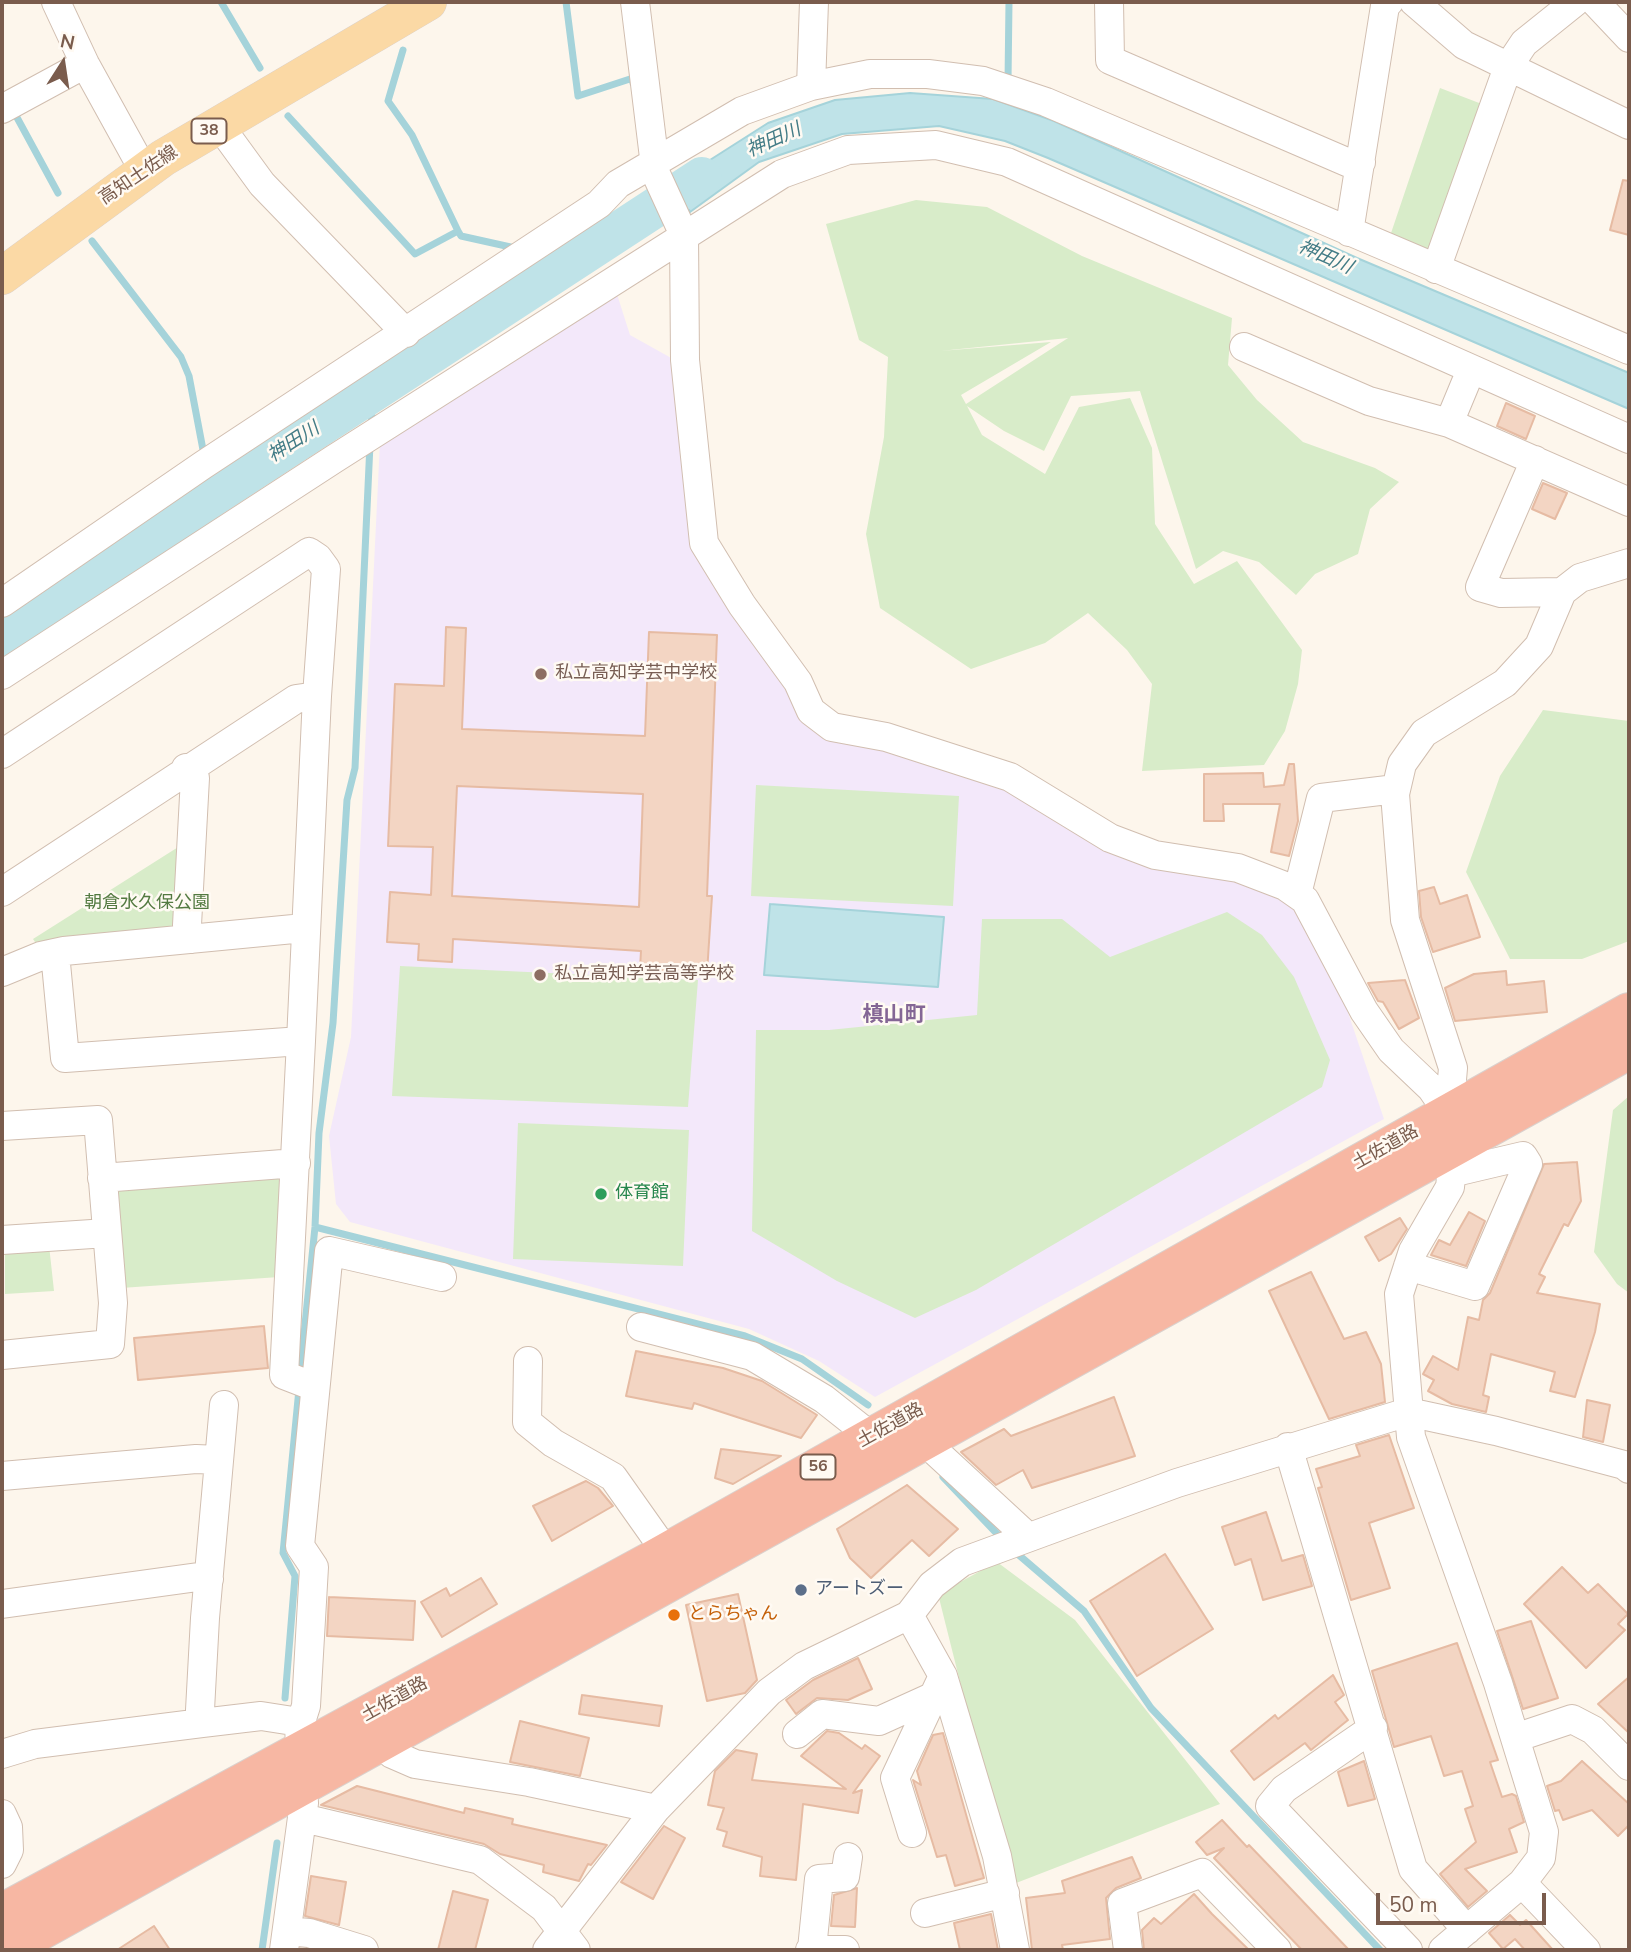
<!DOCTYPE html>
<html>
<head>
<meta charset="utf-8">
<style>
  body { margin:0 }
  #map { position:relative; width:1631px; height:1952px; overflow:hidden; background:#fdf6ec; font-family:"Nunito Sans",sans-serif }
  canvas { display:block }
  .frame { position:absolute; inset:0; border:4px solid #7a5c4d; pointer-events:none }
  .north { position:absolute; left:28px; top:28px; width:70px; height:70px; -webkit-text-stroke:5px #fffaf3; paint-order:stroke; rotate:12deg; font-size:19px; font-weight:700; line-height:28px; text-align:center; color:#7a5c4d }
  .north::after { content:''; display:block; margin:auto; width:24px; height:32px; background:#7a5c4d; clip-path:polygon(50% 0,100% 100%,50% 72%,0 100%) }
  .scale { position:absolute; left:1376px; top:1893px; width:170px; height:32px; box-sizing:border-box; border:4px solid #7a5c4d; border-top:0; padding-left:9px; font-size:21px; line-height:24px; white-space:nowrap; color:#7a5c4d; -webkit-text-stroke:5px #fffaf3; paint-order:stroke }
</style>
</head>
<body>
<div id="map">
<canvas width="1631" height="1952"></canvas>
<div class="frame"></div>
<div class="north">N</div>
<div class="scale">50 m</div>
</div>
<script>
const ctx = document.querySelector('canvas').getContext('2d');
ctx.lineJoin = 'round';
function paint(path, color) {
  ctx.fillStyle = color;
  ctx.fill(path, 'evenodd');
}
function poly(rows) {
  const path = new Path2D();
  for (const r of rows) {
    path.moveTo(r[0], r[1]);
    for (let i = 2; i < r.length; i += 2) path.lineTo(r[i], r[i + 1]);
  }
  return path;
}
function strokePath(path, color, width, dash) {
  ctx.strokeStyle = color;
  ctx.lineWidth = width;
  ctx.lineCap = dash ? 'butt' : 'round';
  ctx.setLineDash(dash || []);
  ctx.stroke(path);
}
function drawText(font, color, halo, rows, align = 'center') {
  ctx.font = font + ' "Nunito Sans","Noto Sans JP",sans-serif';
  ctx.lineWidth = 5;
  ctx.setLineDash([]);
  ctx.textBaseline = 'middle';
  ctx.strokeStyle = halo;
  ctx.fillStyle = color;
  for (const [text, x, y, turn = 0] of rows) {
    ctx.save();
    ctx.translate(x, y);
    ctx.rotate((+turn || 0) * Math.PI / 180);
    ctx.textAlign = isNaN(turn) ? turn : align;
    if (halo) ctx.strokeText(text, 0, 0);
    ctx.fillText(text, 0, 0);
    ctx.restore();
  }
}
const education = poly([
  [615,288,630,335,673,359,692,544,803,715,1001,782,1294,901,1334,971,1384,1119,875,1397,819,1361,749,1329,350,1222,336,1204,329,1136,351,1037,380,442]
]);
const green = poly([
  [1440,88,1487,106,1434,258,1389,239],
  [916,200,987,207,1082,256,1232,318,1228,365,1257,400,1303,442,1375,468,1399,482,1370,509,1358,554,1315,574,1296,595,1259,562,1223,551,1196,569,1140,391,1071,396,1044,451,1004,431,967,406,982,435,1045,474,1079,407,1130,398,1152,448,1155,524,1194,584,1237,561,1302,650,1298,684,1285,731,1264,765,1142,771,1152,684,1127,650,1088,613,1045,643,971,669,880,608,866,534,884,437,888,357,859,340,826,224],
  [1068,338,966,404,961,395,1051,342,940,351],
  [1543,710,1629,721,1629,941,1582,959,1510,959,1466,872,1500,776],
  [756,785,959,796,953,906,751,896],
  [183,844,180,922,168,933,35,942,33,939],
  [1227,912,1262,935,1294,977,1330,1060,1322,1087,976,1290,915,1318,837,1281,752,1231,756,1030,829,1030,977,1015,982,919,1062,919,1110,957],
  [400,966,698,980,688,1107,392,1096],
  [1629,1096,1629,1293,1617,1284,1594,1252,1613,1110],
  [518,1123,689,1130,683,1266,513,1259],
  [284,1172,279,1277,121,1288,117,1185],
  [49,1245,54,1291,5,1294,5,1248],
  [997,1562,1075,1620,1220,1804,1011,1885,938,1594]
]);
const water = poly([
  [910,93,993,99,1054,121,1357,258,1629,373,1629,409,1048,158,1005,141,939,126,842,134,759,162,690,212,677,181,768,123,835,100,910,93],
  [770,904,944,917,938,987,764,975,770,904]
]);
const stream = poly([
  [221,2,260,68],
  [566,2,578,96,633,78,633,83],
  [403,50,388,101,412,135,458,231,461,236,515,248],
  [1008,81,1009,2],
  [14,112,58,193],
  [288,116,415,254,458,231],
  [92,241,181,357,189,376,204,455],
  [539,254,574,262],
  [371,425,373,392],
  [207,470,212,497],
  [315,1227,745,1336,802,1359,868,1405],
  [300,1373,315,1227,319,1133,333,1023,347,800,355,768,370,444],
  [943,1477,1002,1539],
  [1013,1550,1084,1611,1151,1708,1380,1950],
  [285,1698,295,1576,283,1553,299,1389],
  [262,1950,277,1843]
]);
const river = poly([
  [2,642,212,497,702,177]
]);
const building = poly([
  [1623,180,1629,181,1629,235,1610,230,1623,180],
  [1506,403,1535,416,1526,439,1497,426,1506,403],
  [1543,483,1567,493,1555,519,1532,509,1543,483],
  [446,627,466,628,462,729,645,736,649,632,717,635,707,896,712,896,707,973,640,969,641,951,453,939,452,962,418,960,419,944,387,942,390,892,431,895,433,847,388,846,395,684,444,686,446,627],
  [457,786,643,794,639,907,452,896,457,786],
  [1289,764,1294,764,1298,821,1289,856,1271,852,1280,804,1223,804,1224,821,1204,821,1204,774,1263,773,1264,787,1284,785,1289,764],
  [1434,887,1440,904,1467,895,1480,937,1433,952,1421,917,1419,891,1434,887],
  [1506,971,1507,985,1544,981,1547,1012,1455,1021,1445,988,1474,974,1506,971],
  [1405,980,1419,1018,1399,1029,1383,1002,1378,1001,1368,983,1405,980],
  [1577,1162,1581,1201,1568,1226,1564,1224,1539,1274,1545,1277,1537,1293,1600,1304,1595,1332,1575,1397,1550,1391,1555,1372,1491,1354,1483,1395,1489,1397,1486,1412,1452,1404,1428,1391,1434,1380,1423,1374,1433,1356,1458,1370,1468,1317,1479,1320,1483,1300,1490,1293,1544,1164,1577,1162],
  [1469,1212,1485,1221,1466,1266,1431,1255,1439,1240,1450,1245,1469,1212],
  [1400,1218,1407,1229,1391,1254,1379,1261,1365,1237,1400,1218],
  [1311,1272,1344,1339,1366,1332,1381,1364,1385,1402,1329,1419,1269,1291,1311,1272],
  [264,1326,268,1368,138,1380,134,1338,264,1326],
  [636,1351,723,1368,762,1381,817,1415,801,1438,694,1403,692,1409,626,1396,636,1351],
  [1114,1397,1135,1456,1032,1488,1023,1470,996,1485,961,1452,1004,1429,1011,1436,1114,1397],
  [1587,1400,1610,1405,1603,1442,1583,1437,1587,1400],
  [1389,1435,1414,1508,1369,1523,1390,1588,1351,1600,1318,1488,1322,1487,1316,1469,1360,1456,1356,1445,1389,1435],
  [721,1449,781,1456,733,1484,715,1478,721,1449],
  [586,1481,598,1488,613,1506,552,1541,533,1506,586,1481],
  [907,1485,958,1529,929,1556,912,1540,871,1578,850,1558,837,1529,907,1485],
  [1266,1512,1282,1561,1303,1555,1312,1586,1263,1600,1251,1559,1235,1565,1222,1527,1266,1512],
  [1165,1554,1213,1629,1137,1676,1090,1601,1165,1554],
  [1562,1567,1588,1593,1598,1584,1628,1614,1618,1624,1625,1630,1586,1668,1524,1604,1562,1567],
  [481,1578,497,1604,442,1637,421,1602,446,1588,450,1596,481,1578],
  [738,1594,757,1680,745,1693,707,1701,686,1605,738,1594],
  [329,1597,415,1601,413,1640,327,1636,329,1597],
  [1531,1621,1558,1698,1523,1709,1497,1631,1531,1621],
  [1457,1643,1498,1760,1490,1762,1502,1797,1512,1794,1516,1796,1524,1822,1509,1829,1517,1852,1465,1869,1487,1891,1468,1907,1440,1874,1476,1842,1465,1809,1473,1806,1462,1771,1444,1776,1431,1736,1394,1747,1372,1671,1457,1643],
  [858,1658,872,1689,848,1700,817,1698,796,1714,786,1700,813,1680,858,1658],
  [1333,1675,1344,1695,1335,1702,1348,1720,1311,1750,1305,1743,1254,1780,1231,1751,1275,1715,1278,1719,1333,1675],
  [1629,1677,1629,1733,1598,1704,1629,1677],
  [582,1695,662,1706,659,1726,579,1714,582,1695],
  [520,1721,589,1738,580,1776,510,1762,520,1721],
  [827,1731,839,1733,862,1749,865,1745,880,1756,853,1793,862,1790,858,1813,803,1804,796,1880,760,1876,762,1857,723,1846,727,1832,717,1829,724,1808,708,1805,715,1771,736,1750,757,1754,752,1780,846,1789,801,1756,827,1731],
  [943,1733,984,1878,955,1886,946,1855,937,1857,913,1780,921,1785,917,1771,933,1735,943,1733],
  [1364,1761,1375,1799,1348,1806,1338,1772,1364,1761],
  [1582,1761,1629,1804,1629,1825,1618,1836,1592,1810,1563,1820,1559,1810,1555,1811,1547,1786,1561,1781,1582,1761],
  [357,1786,464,1813,465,1808,513,1819,512,1824,607,1845,591,1865,588,1864,579,1881,543,1872,544,1865,500,1854,484,1844,321,1805,357,1786],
  [1222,1820,1247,1847,1249,1845,1274,1871,1349,1950,1302,1950,1214,1858,1224,1848,1207,1855,1196,1842,1222,1820],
  [664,1826,685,1838,653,1899,621,1882,664,1826],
  [1132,1857,1141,1878,1116,1888,1106,1898,1110,1939,1062,1945,1063,1950,1032,1950,1026,1898,1065,1893,1062,1881,1132,1857],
  [311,1876,346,1882,339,1925,305,1916,311,1876],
  [857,1888,855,1927,831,1926,834,1895,857,1888],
  [453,1891,488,1900,475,1950,438,1950,453,1891],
  [1194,1894,1212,1914,1249,1950,1144,1950,1142,1930,1154,1918,1161,1924,1194,1894],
  [991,1914,998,1950,960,1950,954,1923,991,1914],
  [1510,1915,1520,1925,1526,1920,1553,1950,1525,1950,1515,1939,1503,1949,1489,1933,1510,1915],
  [154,1926,170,1950,117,1950,154,1926]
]);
const minor = poly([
  [56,2,85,64,144,171],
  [635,2,656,174,684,235,685,360,704,543,742,605,798,682,811,711,832,727,886,737,1010,777,1110,838,1155,855,1238,868,1285,886,1305,900,1364,1011,1391,1050,1431,1088,1449,1114],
  [1109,2,1110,60,1349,163,1361,162],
  [1414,2,1464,45,1629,125],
  [1595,2,1629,38],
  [811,86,814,2],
  [2,109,85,64],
  [219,125,262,184,406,333],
  [1349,232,1385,6,1389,2],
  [1436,269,1508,67,1524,43,1575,2],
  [1244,347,1369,401,1449,423,1629,502],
  [1449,423,1471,370],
  [1535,460,1480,587,1501,593,1562,592],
  [2,603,203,465,599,204,618,184,742,111,811,86,870,74,928,74,983,81,1046,102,1629,350],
  [2,675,334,459,782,174,848,150,936,145,1007,162,1629,439],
  [2,754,309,552,318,558,326,569,317,696,296,699,2,892],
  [186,768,195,778,187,925,191,939],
  [1297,894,1321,798,1396,789],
  [55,953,65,1058,301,1041,317,696],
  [2,972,41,956,64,951,304,928],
  [301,1041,284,1375,315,1387],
  [2,1126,98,1120,113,1303,110,1344,2,1355],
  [102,1178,296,1163],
  [2,1240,107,1233],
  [1408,1266,1475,1286,1528,1164,1523,1156,1451,1173],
  [641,1327,752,1356,824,1399,872,1437],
  [528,1361,527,1422,553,1443,613,1477,666,1552],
  [925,1442,1028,1537],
  [1288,1447,1413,1869,1467,1930],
  [2,1476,196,1459,218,1460],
  [2,1604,198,1577,209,1579],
  [909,1615,943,1676,997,1856,1015,1950],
  [202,1723,200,1710,205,1618,224,1405],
  [299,1728,306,1706,314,1567,300,1546,329,1251,442,1277],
  [1373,1728,1284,1789,1270,1806,1408,1950],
  [797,1734,822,1714,879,1721,932,1697],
  [1515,1738,1572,1719,1593,1730,1629,1766],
  [379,1743,392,1754,415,1764,529,1782,656,1809],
  [2,1754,35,1744,202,1723,261,1716,293,1721,299,1728,304,1803,284,1950],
  [2,1814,8,1827,9,1850,2,1864],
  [303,1818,480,1860,544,1908,576,1950],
  [912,1833,895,1778,943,1676],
  [1522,1883,1586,1950],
  [925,1913,1005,1893],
  [287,1931,309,1933,364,1950],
  [812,1949,819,1879,845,1877,848,1857],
  [547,1950,656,1809,769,1692,804,1666,909,1615,932,1585,962,1562,1177,1483,1408,1412,1496,1431,1624,1465,1629,1469],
  [810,1950,845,1950],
  [1128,1950,1122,1903,1202,1873,1277,1950],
  [1443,1950,1522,1883,1541,1858,1544,1832,1498,1683,1411,1437,1399,1294,1413,1251,1450,1187,1454,1149,1449,1114,1453,1068,1405,920,1395,794,1402,764,1424,733,1505,683,1539,646,1562,592,1580,578,1629,563]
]);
const major = poly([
  [2,276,163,158,428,2]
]);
const highway = poly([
  [2,1913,649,1562,1629,1012],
  [6,1950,1629,1050]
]);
const markers = [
  [541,674,7,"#8d6e63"],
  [540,975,7,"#8d6e63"],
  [601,1194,7,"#2e9e5b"],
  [801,1590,7,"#5c6f8a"],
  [674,1615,7,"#e8710a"]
];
const shields = [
  [209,131,35],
  [818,1467,35]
];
const shieldNames = [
  ["38",209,131],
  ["56",818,1467]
];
const streetNames = [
  ["高知土佐線",139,176,-34],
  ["土佐道路",1386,1148,-29],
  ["土佐道路",891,1426,-29],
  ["土佐道路",395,1700,-29]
];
const educationNames = [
  ["私立高知学芸中学校",555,674],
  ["私立高知学芸高等学校",554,975]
];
const parkNames = [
  ["朝倉水久保公園",147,904]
];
const leisureNames = [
  ["体育館",615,1194]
];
const serviceNames = [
  ["アートズー",815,1590]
];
const foodNames = [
  ["とらちゃん",688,1615]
];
const waterNames = [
  ["神田川",774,141,-24],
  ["神田川",1325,258,24],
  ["神田川",294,443,-33]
];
const quarterNames = [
  ["槙山町",894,1016]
];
paint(education, '#f3e8fa');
paint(green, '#d8ecc9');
paint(water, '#bfe3e8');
strokePath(water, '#a5d3da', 2);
strokePath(stream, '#a5d3da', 7);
strokePath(river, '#bfe3e8', 40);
paint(building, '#f3d5c3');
strokePath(building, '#e6bba3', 2);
strokePath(minor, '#d1beb0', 30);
strokePath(major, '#dad1cd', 38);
strokePath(highway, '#dad1cd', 40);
strokePath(minor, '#fff', 28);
strokePath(major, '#fbd9a5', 37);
strokePath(highway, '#f7b7a3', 38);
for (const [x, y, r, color] of markers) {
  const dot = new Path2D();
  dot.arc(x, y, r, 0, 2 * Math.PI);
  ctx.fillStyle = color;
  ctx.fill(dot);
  strokePath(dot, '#fffaf3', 2.5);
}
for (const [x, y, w] of shields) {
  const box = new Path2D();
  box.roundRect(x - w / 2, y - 12.5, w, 25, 5);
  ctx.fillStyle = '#fffaf3';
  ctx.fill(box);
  strokePath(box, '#7a5c4d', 2);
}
drawText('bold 16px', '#7a5c4d', null, shieldNames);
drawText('18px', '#7a5c4d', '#fffaf3', streetNames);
drawText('18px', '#785e54', '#fffaf3', educationNames, 'left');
drawText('18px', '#537a41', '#fffaf3', parkNames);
drawText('18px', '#27864d', '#fffaf3', leisureNames, 'left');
drawText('18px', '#4e5e75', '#fffaf3', serviceNames, 'left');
drawText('18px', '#c56008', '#fffaf3', foodNames, 'left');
drawText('italic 19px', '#437c86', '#fffaf3', waterNames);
drawText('bold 21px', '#846695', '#fffaf3', quarterNames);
</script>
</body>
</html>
